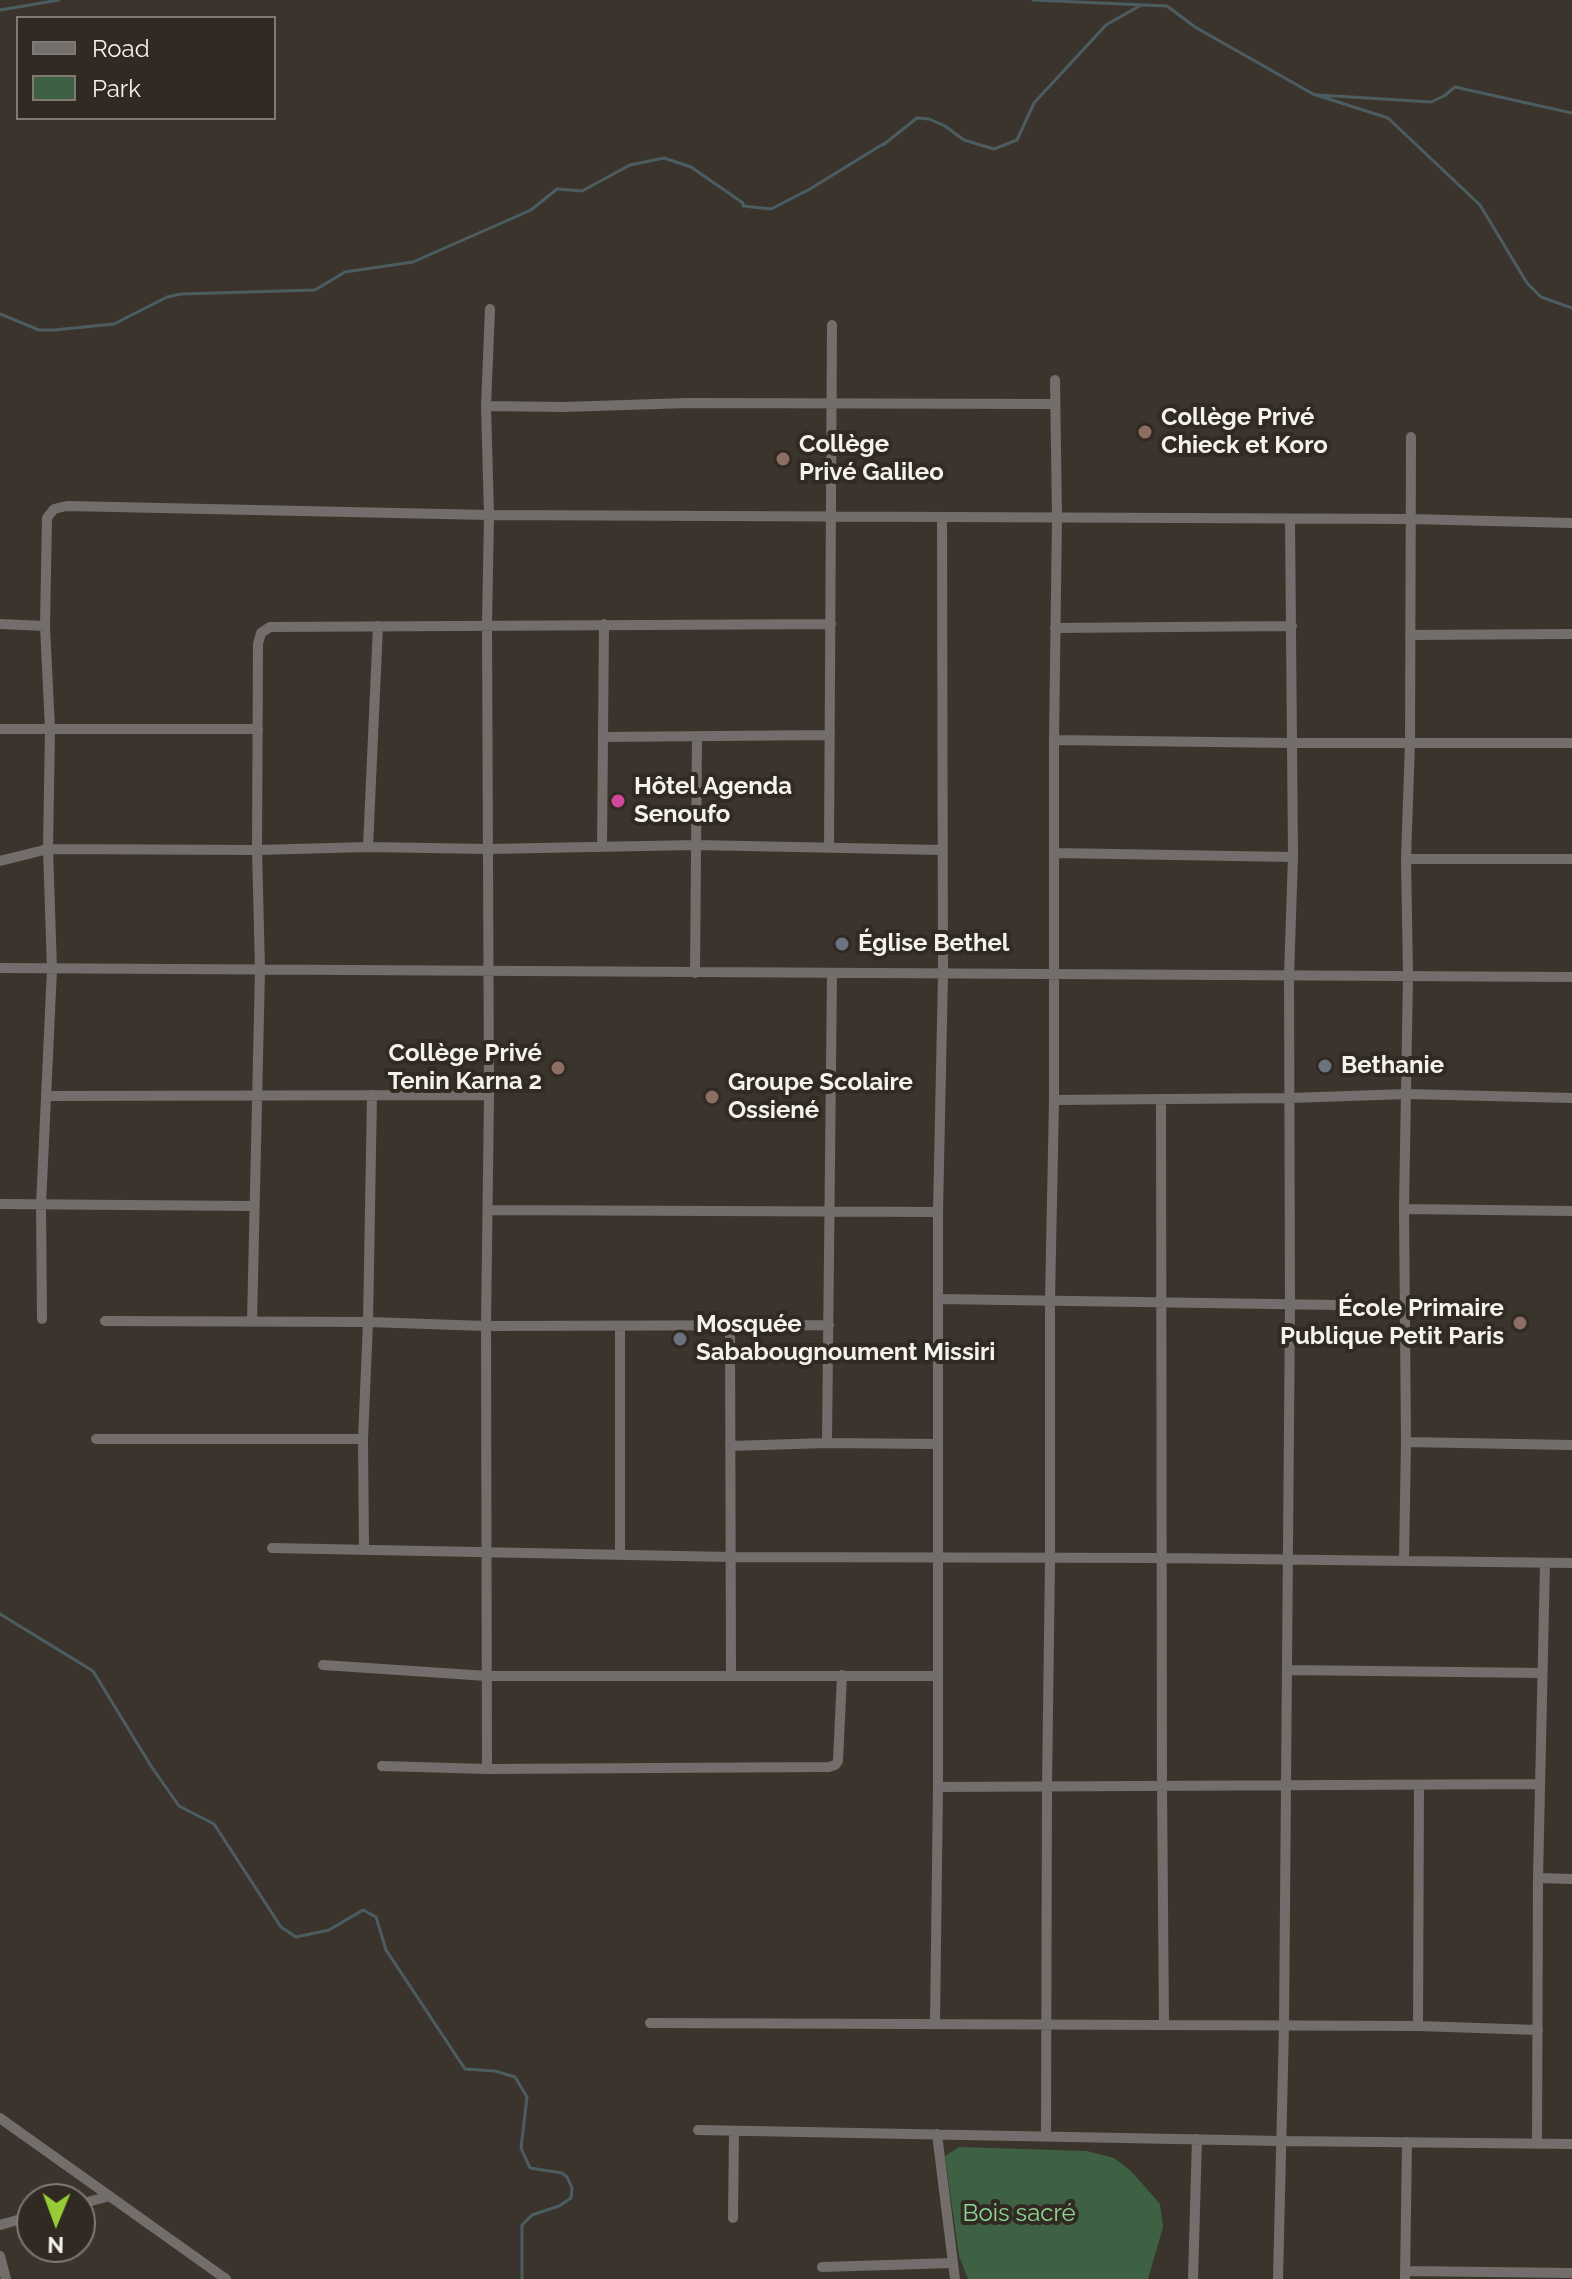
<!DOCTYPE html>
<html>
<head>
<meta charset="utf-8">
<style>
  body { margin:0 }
  #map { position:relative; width:1572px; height:2279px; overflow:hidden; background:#3b342d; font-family:Raleway,sans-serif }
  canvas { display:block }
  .legend { position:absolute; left:16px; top:16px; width:260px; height:104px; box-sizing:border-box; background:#302a23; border:2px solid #7f7a73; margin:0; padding:10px 14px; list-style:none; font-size:24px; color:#f5f1ec }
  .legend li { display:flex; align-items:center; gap:16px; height:40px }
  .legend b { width:40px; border:2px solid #7f7a73 }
  .north { position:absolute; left:16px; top:2183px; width:80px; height:80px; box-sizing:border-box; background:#302a23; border:2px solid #7f7a73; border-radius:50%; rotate:181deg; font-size:22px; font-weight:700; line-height:32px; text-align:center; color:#f5f1ec }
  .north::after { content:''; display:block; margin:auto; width:28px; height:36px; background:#97cc38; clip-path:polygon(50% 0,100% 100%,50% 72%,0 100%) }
</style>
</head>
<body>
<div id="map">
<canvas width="1572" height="2279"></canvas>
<ul class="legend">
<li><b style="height:10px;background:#736e6b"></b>Road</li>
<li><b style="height:22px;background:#3f6143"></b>Park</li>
</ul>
<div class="north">N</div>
</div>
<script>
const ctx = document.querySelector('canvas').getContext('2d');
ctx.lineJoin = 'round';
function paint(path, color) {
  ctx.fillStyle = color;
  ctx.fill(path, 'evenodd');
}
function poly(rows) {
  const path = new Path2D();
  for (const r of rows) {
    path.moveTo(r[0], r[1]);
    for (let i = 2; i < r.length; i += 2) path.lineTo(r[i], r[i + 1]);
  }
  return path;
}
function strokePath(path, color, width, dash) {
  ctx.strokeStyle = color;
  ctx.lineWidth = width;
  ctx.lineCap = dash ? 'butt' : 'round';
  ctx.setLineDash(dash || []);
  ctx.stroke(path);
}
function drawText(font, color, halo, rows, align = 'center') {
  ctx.font = font + ' Raleway,sans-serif';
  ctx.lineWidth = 8;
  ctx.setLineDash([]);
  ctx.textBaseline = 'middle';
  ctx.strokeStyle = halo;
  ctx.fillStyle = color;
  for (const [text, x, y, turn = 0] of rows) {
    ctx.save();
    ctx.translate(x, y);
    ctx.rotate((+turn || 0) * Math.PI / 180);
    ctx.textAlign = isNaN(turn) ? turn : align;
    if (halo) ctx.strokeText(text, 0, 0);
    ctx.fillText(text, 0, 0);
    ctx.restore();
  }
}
const green = poly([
  [959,2147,1087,2151,1114,2158,1131,2171,1160,2204,1163,2227,1148,2279,968,2279,959,2256,945,2156]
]);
const stream = poly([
  [1033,0,1167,6,1195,27,1313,94,1388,118,1480,205,1527,283,1541,297,1572,308],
  [0,10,59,0],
  [1319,95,1431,102,1444,96,1455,87,1572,113],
  [0,314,39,330,54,330,114,324,167,297,181,294,315,290,345,272,413,262,531,210,557,189,582,191,630,165,664,158,691,167,743,203,743,206,771,209,810,189,883,144,883,145,917,118,929,119,945,126,964,140,994,149,1017,140,1034,103,1106,25,1141,5],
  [0,1614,93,1671,151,1766,179,1806,214,1824,281,1927,296,1937,329,1930,363,1910,376,1917,386,1950,465,2069,495,2071,515,2077,527,2097,521,2148,530,2168,562,2173,567,2177,572,2188,571,2198,559,2206,532,2215,522,2225,522,2279]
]);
const street = poly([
  [486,406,563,407,688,403,1055,404],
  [0,624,45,626],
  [1055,628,1292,626],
  [1410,635,1572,634],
  [0,729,258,729],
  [603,737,830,735],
  [1054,740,1291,743,1572,743],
  [368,847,378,626],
  [602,847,604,624],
  [829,848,832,325],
  [1054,853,1293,857],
  [1406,859,1572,859],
  [0,861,48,849,257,850,368,847,488,849,696,845,941,850],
  [0,968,1572,977],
  [695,973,697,736],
  [46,1096,489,1095],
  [1161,1099,1162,1786,1164,2025],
  [1054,1100,1290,1098,1407,1094,1572,1098],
  [0,1204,254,1206],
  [1404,1209,1572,1211],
  [488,1210,938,1212],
  [939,1299,1405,1306],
  [42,1319,41,1205,52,969,48,849,50,729,45,626,47,518,54,509,67,506,489,515,1410,519,1572,523],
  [105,1321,368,1322,486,1326,829,1325],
  [252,1322,260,970,257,850,258,644,261,633,270,627,831,624],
  [620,1326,620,1553],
  [730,1327,731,1675],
  [96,1439,363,1439],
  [1406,1442,1572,1445],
  [827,1443,832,973],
  [730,1446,827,1443,938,1444],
  [272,1548,731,1557,1163,1558,1572,1563],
  [364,1550,363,1439,368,1322,372,1095],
  [1404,1561,1406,1442,1404,1209,1408,974,1406,859,1410,742,1411,437],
  [323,1665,487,1676,938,1676],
  [1288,1670,1542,1673],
  [382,1766,487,1769,829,1767,835,1765,838,1761,842,1675],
  [487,1769,486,1326,489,1095,487,624,489,515,486,406,490,309],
  [938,1787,1539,1784],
  [1538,1878,1572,1879],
  [650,2023,1418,2026,1538,2030],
  [935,2023,938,1787,938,1212,943,974,942,517],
  [1418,2026,1419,1785],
  [0,2118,226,2279],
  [698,2130,1281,2141,1572,2144],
  [937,2134,955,2279],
  [1046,2135,1047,1787,1050,1559,1050,1300,1054,1100,1054,740,1057,517,1055,380],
  [1537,2144,1538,1878,1545,1563],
  [80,2204,110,2196],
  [733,2218,734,2131],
  [0,2225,32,2216],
  [0,2256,6,2279],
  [822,2267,953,2263],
  [1405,2271,1572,2273],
  [1193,2279,1197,2139],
  [1278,2279,1284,2026,1290,1305,1289,976,1293,857,1290,519],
  [1405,2279,1407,2142]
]);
const markers = [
  [1145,432,8,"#8d6e63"],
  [783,459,8,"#8d6e63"],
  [618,801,8,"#d1479c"],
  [842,944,8,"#6b7280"],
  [1325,1066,8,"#6b7280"],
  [558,1068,8,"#8d6e63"],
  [712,1097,8,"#8d6e63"],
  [1520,1323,8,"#8d6e63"],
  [680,1339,8,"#6b7280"]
];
const poiNames = [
  ["Collège Privé",1161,418],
  ["Chieck et Koro",1161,446],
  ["Collège",799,445],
  ["Privé Galileo",799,473],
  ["Hôtel Agenda",634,787],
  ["Senoufo",634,815],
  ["Église Bethel",858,944],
  ["Collège Privé",542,1054,"right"],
  ["Tenin Karna 2",542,1082,"right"],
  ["Bethanie",1341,1066],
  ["Groupe Scolaire",728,1083],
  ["Ossiené",728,1111],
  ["École Primaire",1504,1309,"right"],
  ["Publique Petit Paris",1504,1337,"right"],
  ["Mosquée",696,1325],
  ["Sababougnoument Missiri",696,1353]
];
const parkNames = [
  ["Bois sacré",1019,2214]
];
paint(green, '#3f6143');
strokePath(stream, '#4c5d61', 3);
strokePath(street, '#736e6b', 10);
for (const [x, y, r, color] of markers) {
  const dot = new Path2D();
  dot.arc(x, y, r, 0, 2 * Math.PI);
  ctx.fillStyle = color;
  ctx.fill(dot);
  strokePath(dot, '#302a23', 3);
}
drawText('bold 24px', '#f5f1ec', '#302a23', poiNames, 'left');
drawText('24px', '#8dd695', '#302a23', parkNames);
</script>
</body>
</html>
